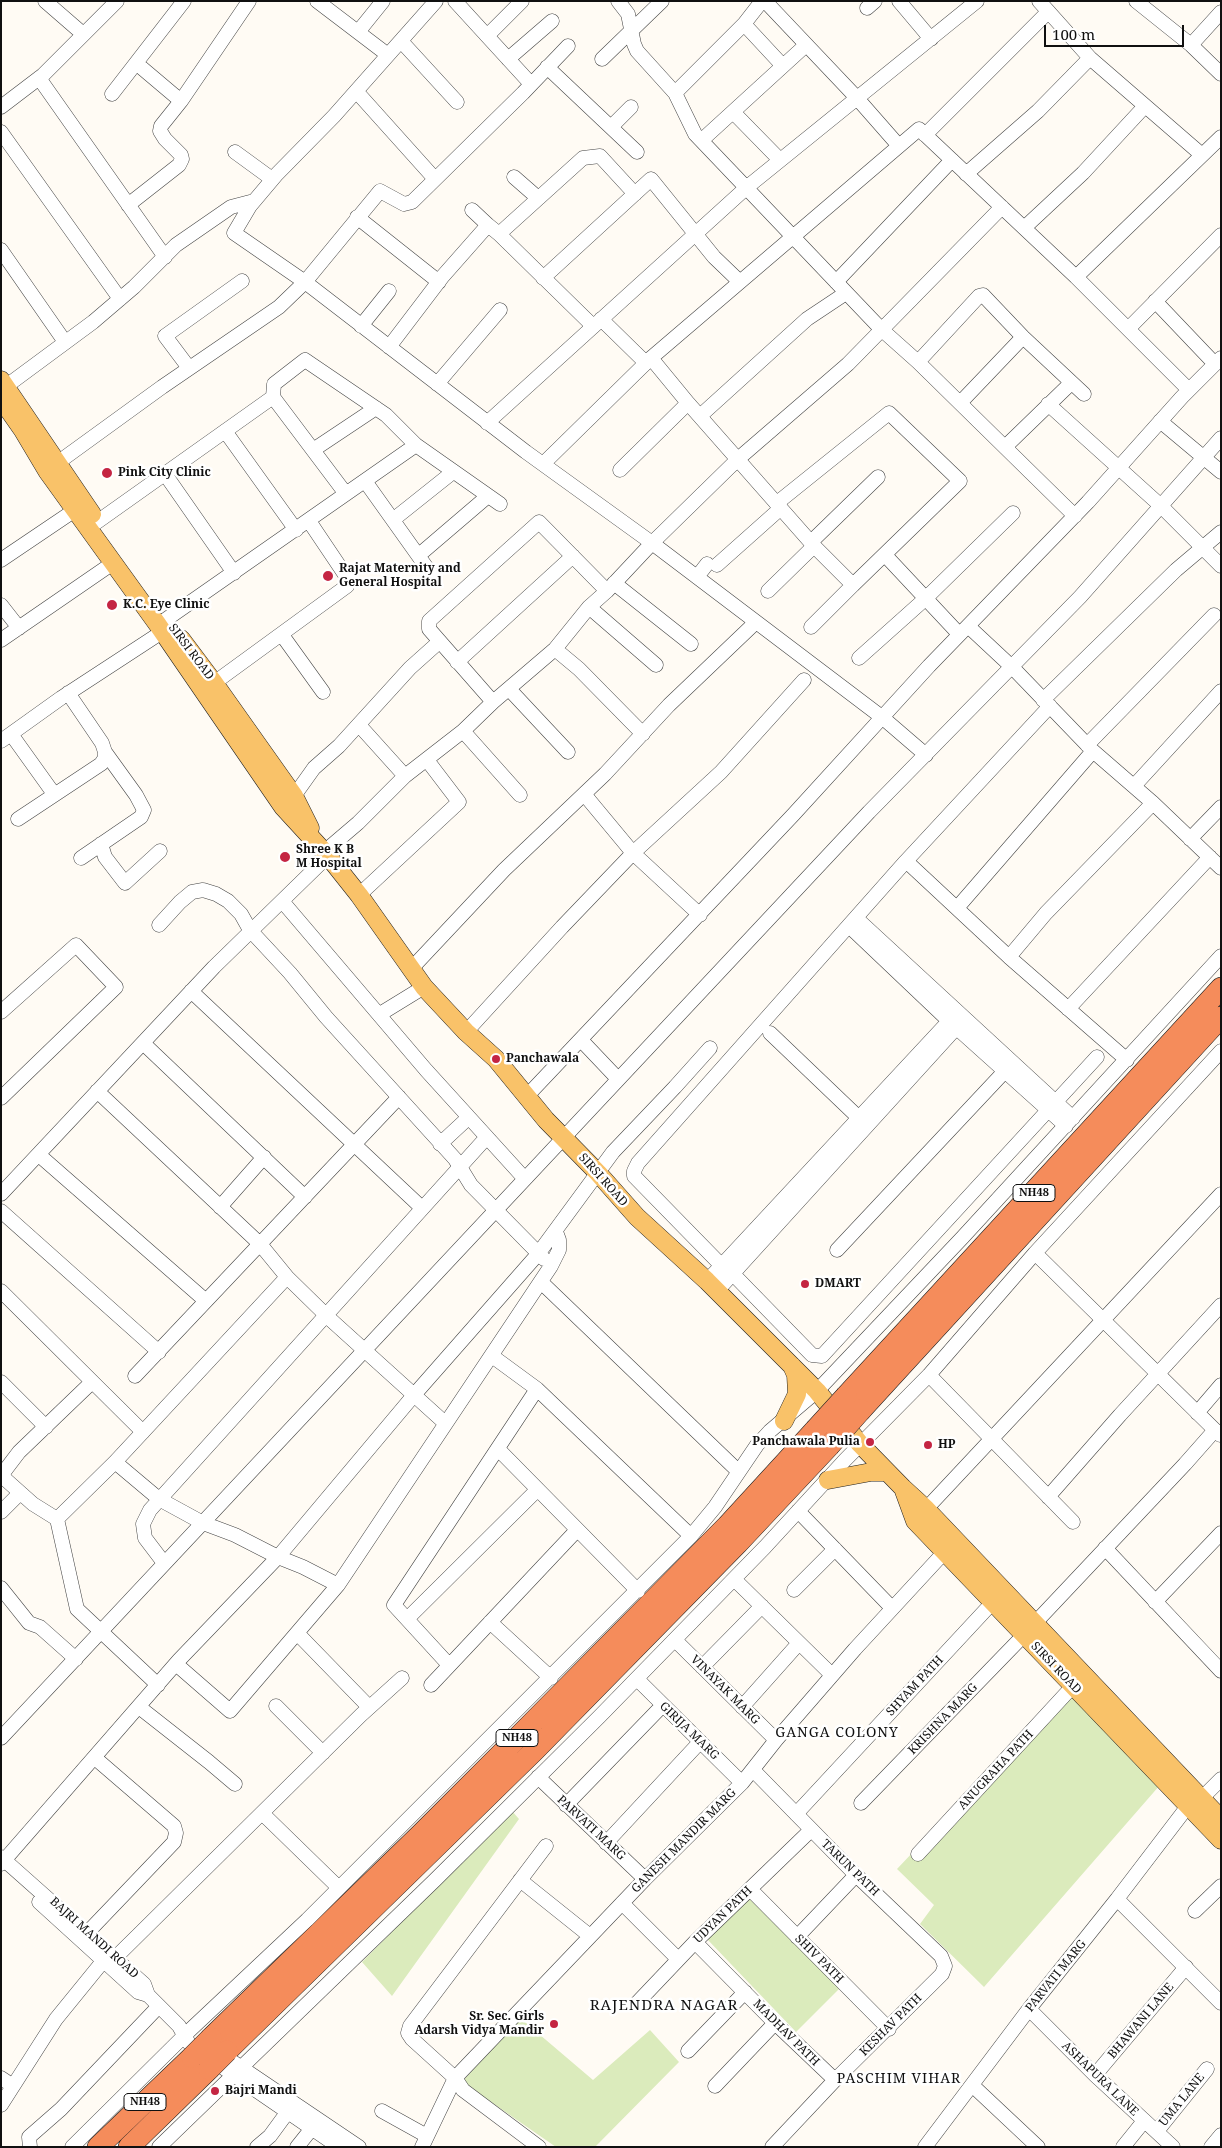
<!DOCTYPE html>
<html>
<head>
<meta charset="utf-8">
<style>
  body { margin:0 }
  #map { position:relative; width:1222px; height:2148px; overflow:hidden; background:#fffbf4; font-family:"Noto Serif",serif }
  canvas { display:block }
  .frame { position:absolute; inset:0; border:2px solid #101010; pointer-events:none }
  .scale { position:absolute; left:1044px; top:25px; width:140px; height:22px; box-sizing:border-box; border:2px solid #101010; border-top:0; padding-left:6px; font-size:15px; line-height:18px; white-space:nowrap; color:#101010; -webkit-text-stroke:4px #fff; paint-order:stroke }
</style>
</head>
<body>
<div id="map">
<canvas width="1222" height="2148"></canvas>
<div class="frame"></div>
<div class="scale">100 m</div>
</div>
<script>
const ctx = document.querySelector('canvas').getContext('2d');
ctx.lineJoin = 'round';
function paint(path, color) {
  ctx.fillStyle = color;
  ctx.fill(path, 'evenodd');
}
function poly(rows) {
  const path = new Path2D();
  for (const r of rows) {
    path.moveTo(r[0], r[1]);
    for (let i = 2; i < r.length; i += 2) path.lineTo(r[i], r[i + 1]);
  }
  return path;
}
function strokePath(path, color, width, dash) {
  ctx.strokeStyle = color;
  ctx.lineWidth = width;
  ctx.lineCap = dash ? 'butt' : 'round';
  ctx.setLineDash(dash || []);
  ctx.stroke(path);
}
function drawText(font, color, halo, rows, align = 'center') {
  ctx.font = font + ' "Noto Serif",serif';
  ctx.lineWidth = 5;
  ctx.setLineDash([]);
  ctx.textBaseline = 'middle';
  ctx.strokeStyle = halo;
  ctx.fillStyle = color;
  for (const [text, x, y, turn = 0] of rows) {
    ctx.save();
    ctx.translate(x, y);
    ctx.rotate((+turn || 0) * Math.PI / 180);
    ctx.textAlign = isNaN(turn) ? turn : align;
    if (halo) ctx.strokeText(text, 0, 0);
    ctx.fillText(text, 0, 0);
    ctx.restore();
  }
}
const green = poly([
  [1067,1689,1160,1785,984,1987,920,1924,934,1905,897,1869],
  [512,1811,519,1819,392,1996,362,1962],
  [751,1896,841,1987,796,2032,707,1939],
  [519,2017,593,2080,650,2030,679,2062,595,2147,556,2147,462,2082]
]);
const minor = poly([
  [45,1,83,34],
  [317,1,388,55],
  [436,1,334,116,277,174,250,206,234,233,305,282,526,452,652,543,883,718,926,755],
  [455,1,531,84],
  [618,1,628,14,634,44,637,51,675,93,695,134,881,329,918,362,1075,516],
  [765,1,856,97,899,146],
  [899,1,931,39],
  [1136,1,1191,45,1221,74],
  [867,8,875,1],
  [744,24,783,66],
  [358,32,383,1],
  [487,36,522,1],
  [401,41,457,102],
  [1191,45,1221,12],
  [1090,58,1202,155],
  [508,59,552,21],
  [602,59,662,1],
  [547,67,637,152],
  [39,78,165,257],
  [356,91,435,179],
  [675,93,744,24,762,1],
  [112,94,136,63],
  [181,101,136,63,184,1],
  [1,107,43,75,117,1],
  [733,112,780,160],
  [611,127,631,107],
  [1,132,120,299],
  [925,135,1048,12],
  [702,140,806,45],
  [235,152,272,179],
  [966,174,1038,111,1090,58,1039,1],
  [514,177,538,198],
  [128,205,179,165,182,159,181,155,165,139,160,131,161,126,181,101,249,1],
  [472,210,488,225],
  [357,217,439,282],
  [1024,228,1083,173,1145,106],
  [1,250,65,342],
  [1076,277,1221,137],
  [543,278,651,179,714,257,740,282],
  [836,282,952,160],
  [1155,301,1215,364],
  [601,319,646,363],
  [361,326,389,291],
  [593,326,499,234,583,158,600,156,635,194],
  [1128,329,1221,235],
  [389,347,443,276,488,225,499,234],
  [651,358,688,403,814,546,853,585,960,481,889,413,777,503],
  [918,362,979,296,983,295,1023,337,1084,394],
  [189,368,165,336,242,281],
  [437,384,500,310],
  [1,390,93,322,134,287,176,245,231,207,254,201],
  [273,397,274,384,305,360,386,415,416,445,500,504],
  [960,403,1023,337],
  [1048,404,1161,506,1221,566],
  [700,416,807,319,846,293],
  [1160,421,1221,472],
  [487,423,746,188,977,1],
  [225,431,296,530],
  [1005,447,1068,386,1069,380],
  [313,450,376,408],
  [543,464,651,358,919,129,1076,277,1189,390],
  [49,469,162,387,279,307,305,282,380,191,404,204,412,202,523,93,568,46],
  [620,470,688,403],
  [165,474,234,573],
  [365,481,432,575],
  [394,519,453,472],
  [97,522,273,397,346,494],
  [811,542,878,477],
  [419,555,488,496],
  [885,555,959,634],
  [1,560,75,510],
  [717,565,781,508],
  [697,577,707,564],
  [614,583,691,644],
  [768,591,814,546],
  [1,605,19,628],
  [589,607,656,665],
  [158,625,416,445],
  [968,626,1013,668,1093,751,1153,803,1221,868],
  [811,627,853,585],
  [282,635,323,692],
  [1,640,113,563],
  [555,649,579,669,643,734],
  [859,658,925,599,1013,513],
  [457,662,573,556],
  [214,683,347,586,348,579,309,521],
  [509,689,568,752],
  [1043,700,1176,570,1221,532],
  [493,702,429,629,429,621,539,522,607,591],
  [359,725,405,776],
  [463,731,520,795],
  [11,734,54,794],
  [1,741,61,698,162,632],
  [1087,745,1214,615],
  [1134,786,1221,691],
  [584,794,633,853,700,915],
  [294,796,314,768,339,746,410,668,439,642],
  [18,819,101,764,105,758,105,752,102,743,68,693],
  [1190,839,1221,807],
  [101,844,105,857,125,883,160,851],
  [324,852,358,823,405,776,463,731,493,702,555,649,589,607,607,591,652,543,738,459,848,364,1002,207],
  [81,858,141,817,144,810,136,795,105,752],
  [906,861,1009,957,1127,1060],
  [359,895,459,802,427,760],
  [282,901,426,1070,525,1179],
  [957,908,1093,751],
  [856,918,1073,1118],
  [159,925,180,902,192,892,203,890,216,894,228,901,241,914,250,930,290,973,326,1017,455,1159,471,1185,544,1259],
  [849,926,949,1021,1066,1126],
  [1009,957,1046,913,1153,803],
  [411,969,504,870,605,774,669,705,756,622],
  [191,991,422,1208],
  [1068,1009,1210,857],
  [1,1012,76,945,116,987,1,1098],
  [380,1014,424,987],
  [466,1032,562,927,633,853,721,772,804,680],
  [770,1033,859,1118],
  [581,1040,618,1079],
  [143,1043,305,1197],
  [97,1091,260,1244,287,1277,331,1320,445,1423],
  [526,1097,793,815,929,666,1088,502,1182,397,1221,358],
  [440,1144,468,1118],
  [39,1155,206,1301],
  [1,1194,214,967,328,856],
  [220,1207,264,1157],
  [1,1211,159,1352],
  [837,1250,1005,1071],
  [1035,1253,1220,1435],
  [721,1265,634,1176,634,1171,638,1163,906,861,1050,706],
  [733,1274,812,1355,822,1356,1097,1057],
  [707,1281,949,1021],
  [541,1282,738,1471],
  [1,1291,143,1432],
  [717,1291,956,1028],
  [492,1356,537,1389,691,1536],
  [929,1375,1073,1522],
  [135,1376,399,1097],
  [1,1382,46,1427],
  [1197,1413,1221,1385],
  [498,1449,638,1591],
  [115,1462,159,1499,203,1523,235,1535,278,1557,303,1567,338,1585],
  [1048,1497,1120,1415,1221,1305],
  [926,1509,1221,1194],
  [798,1511,892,1608],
  [1,1512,20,1493],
  [57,1519,115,1462,287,1277],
  [57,1519,77,1609,158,1685],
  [57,1519,33,1504,5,1479,3,1473,19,1452,92,1382],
  [1105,1548,1221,1671],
  [164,1563,145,1538,143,1524,150,1510,486,1138],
  [734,1579,832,1675],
  [1,1588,29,1623,40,1627,76,1659],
  [794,1590,835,1549],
  [1155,1602,1221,1533],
  [407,1619,537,1490],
  [490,1622,551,1678],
  [1035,1623,1185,1464,1215,1430],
  [297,1633,369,1707],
  [675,1640,776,1740],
  [176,1664,230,1711,338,1585,551,1266,559,1250,559,1240,556,1232],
  [449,1665,394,1605,537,1389],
  [702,1667,762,1606],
  [637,1679,742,1783],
  [431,1685,577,1530],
  [276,1706,323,1753],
  [139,1707,209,1762,235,1784],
  [742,1707,799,1643],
  [1,1738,869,812,1080,597,1221,438],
  [753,1770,856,1875,941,1956,945,1966,942,1974,835,2080,772,2147],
  [538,1777,645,1879],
  [1201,1799,1221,1779],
  [861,1803,1024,1635],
  [566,1805,662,1706],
  [262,1813,339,1888],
  [796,1814,993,1602],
  [606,1843,700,1742],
  [918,1854,1073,1686],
  [1,1857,144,1984,148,1995,179,2026,188,2042],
  [1,1864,179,1660,278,1557,414,1395,538,1254,613,1152,675,1087,710,1048],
  [520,1880,590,1936],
  [750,1889,889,2029],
  [1117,1899,1221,2003],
  [39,1902,138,1992,148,1995],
  [622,1903,678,1959],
  [1195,1911,1221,1886],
  [88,1932,174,1842,176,1833,174,1826,95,1758],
  [797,1937,856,1875],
  [695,1942,775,2023,835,2080],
  [116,1957,361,1715,402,1678],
  [637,2003,695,1942,811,1830],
  [1029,2009,1095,2075,1173,2147],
  [688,2051,745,1992],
  [209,2058,339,2147],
  [233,2062,359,2147],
  [1095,2075,1186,1967],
  [1,2078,13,2086],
  [972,2085,1038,2147],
  [715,2086,775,2023],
  [1,2105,56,2019,104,1960],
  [382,2111,427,2136],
  [1157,2131,1207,2069],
  [30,2147,29,2137,61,2109,159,2006],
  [72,2147,189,2031,307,1920,691,1536,715,1507,757,1445,770,1431,817,1391,962,1238,1221,956],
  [159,2147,435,1880,599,1717,765,1547,845,1460,929,1375,1035,1253,1221,1051],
  [257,2147,270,2136,292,2106],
  [297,2147,317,2122],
  [422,2147,455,2078,645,1879,742,1783,776,1740,855,1649,951,1545],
  [539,2147,463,2090,455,2078,412,2039,408,2033,410,2026,546,1846],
  [925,2147,1029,2009,1117,1899,1188,1806],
  [1123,2147,1144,2121],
  [1211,2147,1221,2135]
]);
const major = poly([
  [1,380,92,514],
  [1,399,22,429,47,471,158,625,283,807,328,856,359,895,424,987,466,1032,496,1059,546,1120,598,1173,637,1217,707,1281,817,1391,860,1444,903,1488,926,1509,1221,1819],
  [181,639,214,683,294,796,310,828],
  [784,1421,797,1394,796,1375,792,1366],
  [828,1480,871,1472,887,1472],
  [904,1491,915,1521,1221,1840]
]);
const highway = poly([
  [846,1396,1221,988],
  [861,1410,1221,1017],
  [211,2038,421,1834,527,1728,727,1526,815,1430],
  [227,2051,535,1750,738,1543,829,1446],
  [98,2147,192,2057],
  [129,2147,209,2069]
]);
const highwayBridge = poly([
  [815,1430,846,1396],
  [829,1446,861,1410],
  [192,2057,211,2038],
  [209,2069,227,2051]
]);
const markers = [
  [107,473,6,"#c42543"],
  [328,576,6,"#c42543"],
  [112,605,6,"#c42543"],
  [285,857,6,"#c42543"],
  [496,1059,5,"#c42543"],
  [805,1284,5,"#c42543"],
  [870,1442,5,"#c42543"],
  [928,1445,5,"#c42543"],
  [554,2024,5,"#c42543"],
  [215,2091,5,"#c42543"]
];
const shields = [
  [1034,1193,42],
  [517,1738,42],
  [145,2102,42]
];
const shieldNames = [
  ["NH48",1034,1193],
  ["NH48",517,1738],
  ["NH48",145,2102]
];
const poiNames = [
  ["Pink City Clinic",118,473],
  ["Rajat Maternity and",339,569],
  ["General Hospital",339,583],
  ["K.C. Eye Clinic",123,605],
  ["Shree K B",296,850],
  ["M Hospital",296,864],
  ["Panchawala",506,1059],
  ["DMART",815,1284],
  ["Panchawala Pulia",860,1442,"right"],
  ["HP",938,1445],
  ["Sr. Sec. Girls",544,2017,"right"],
  ["Adarsh Vidya Mandir",544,2031,"right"],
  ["Bajri Mandi",225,2091]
];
const streetNames = [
  ["SIRSI ROAD",191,652,53],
  ["SIRSI ROAD",603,1180,48],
  ["SIRSI ROAD",1056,1668,46],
  ["SHYAM PATH",915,1686,-47],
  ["VINAYAK MARG",725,1690,45],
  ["KRISHNA MARG",943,1719,-46],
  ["GIRIJA MARG",689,1731,44],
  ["ANUGRAHA PATH",996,1770,-47],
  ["PARVATI MARG",591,1828,43],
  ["GANESH MANDIR MARG",684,1841,-45],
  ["TARUN PATH",850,1868,44],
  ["UDYAN PATH",723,1915,-44],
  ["BAJRI MANDI ROAD",94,1938,42],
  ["SHIV PATH",819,1959,45],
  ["PARVATI MARG",1056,1976,-51],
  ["BHAWANI LANE",1141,2021,-50],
  ["KESHAV PATH",891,2025,-45],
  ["MADHAV PATH",786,2033,45],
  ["ASHAPURA LANE",1100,2079,44],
  ["UMA LANE",1182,2100,-51]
];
const neighbourhoodNames = [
  ["GANGA COLONY",837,1733],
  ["PASCHIM VIHAR",899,2079]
];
const quarterNames = [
  ["RAJENDRA NAGAR",664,2006]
];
paint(green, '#dbebbc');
strokePath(minor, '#434343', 15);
strokePath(major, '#212121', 19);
strokePath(highway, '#212121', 22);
strokePath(minor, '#fff', 14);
strokePath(major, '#f9c269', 18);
strokePath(highway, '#f58c5b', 21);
strokePath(highwayBridge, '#212121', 22, []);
strokePath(highwayBridge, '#f58c5b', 21);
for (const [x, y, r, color] of markers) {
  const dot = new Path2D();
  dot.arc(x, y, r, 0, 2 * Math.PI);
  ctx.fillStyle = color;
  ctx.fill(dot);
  strokePath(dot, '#fff', 2);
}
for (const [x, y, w] of shields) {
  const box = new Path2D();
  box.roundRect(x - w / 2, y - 8.5, w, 17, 4);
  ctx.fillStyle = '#fff';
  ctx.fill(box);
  strokePath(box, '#101010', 1);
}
drawText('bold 11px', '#101010', null, shieldNames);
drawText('bold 12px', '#101010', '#fff', poiNames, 'left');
drawText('12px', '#101010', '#fff', streetNames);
ctx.letterSpacing = '1px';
drawText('14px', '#101010', '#fff', neighbourhoodNames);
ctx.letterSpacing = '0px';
ctx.letterSpacing = '1px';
drawText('15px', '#101010', '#fff', quarterNames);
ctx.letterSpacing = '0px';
</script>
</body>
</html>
